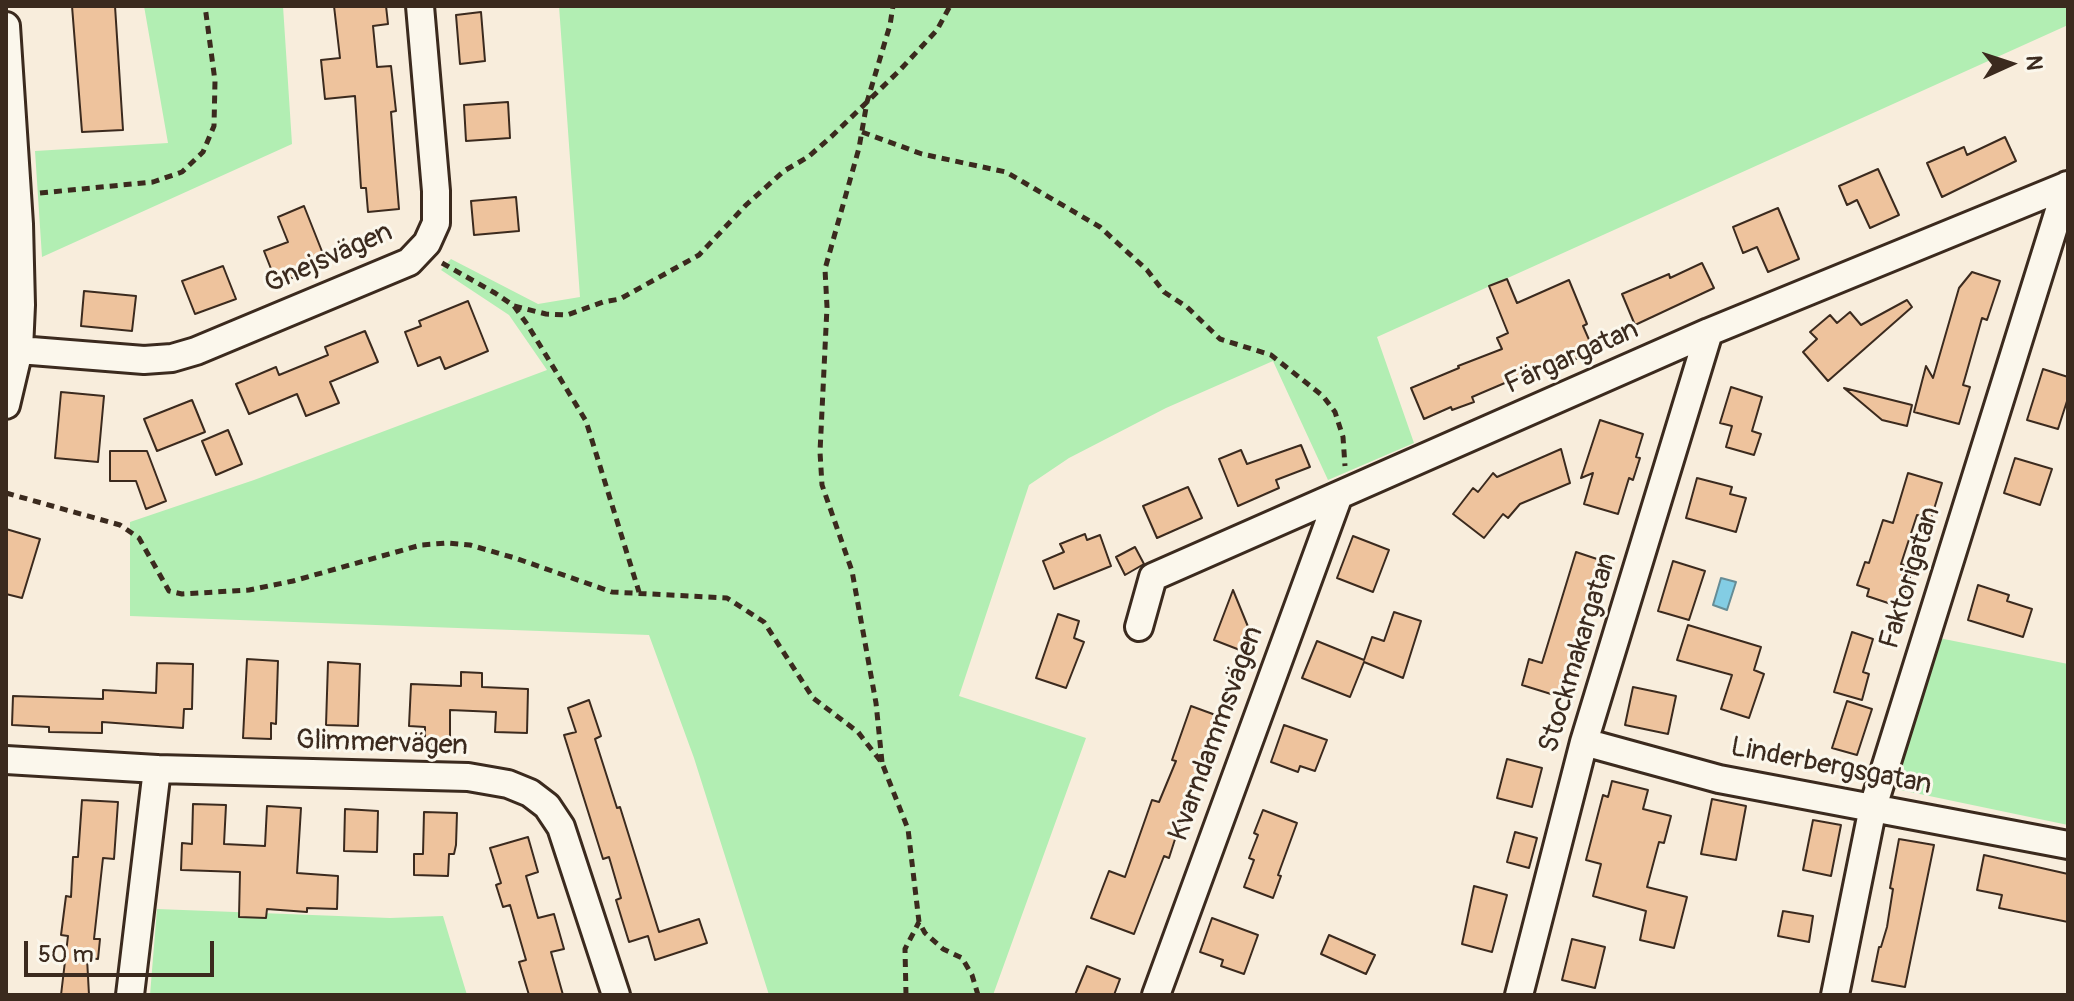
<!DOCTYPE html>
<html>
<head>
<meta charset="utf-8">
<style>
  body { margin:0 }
  #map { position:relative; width:2074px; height:1001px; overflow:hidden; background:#f8eddc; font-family:Pangolin,sans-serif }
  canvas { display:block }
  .frame { position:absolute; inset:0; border:8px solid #3b2a1e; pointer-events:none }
  .north { position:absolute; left:1970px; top:24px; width:80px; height:80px; -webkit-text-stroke:6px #fbf7ec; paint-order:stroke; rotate:87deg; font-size:22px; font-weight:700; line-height:32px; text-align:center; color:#3b2a1e }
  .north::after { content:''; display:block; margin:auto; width:28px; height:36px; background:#3b2a1e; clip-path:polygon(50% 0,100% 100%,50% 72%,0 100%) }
  .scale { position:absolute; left:24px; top:941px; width:190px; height:36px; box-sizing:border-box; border:4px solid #3b2a1e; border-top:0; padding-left:10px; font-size:24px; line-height:28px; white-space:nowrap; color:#3b2a1e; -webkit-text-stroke:6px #fbf7ec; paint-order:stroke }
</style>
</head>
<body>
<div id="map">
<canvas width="2074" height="1001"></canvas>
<div class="frame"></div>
<div class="north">N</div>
<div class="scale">50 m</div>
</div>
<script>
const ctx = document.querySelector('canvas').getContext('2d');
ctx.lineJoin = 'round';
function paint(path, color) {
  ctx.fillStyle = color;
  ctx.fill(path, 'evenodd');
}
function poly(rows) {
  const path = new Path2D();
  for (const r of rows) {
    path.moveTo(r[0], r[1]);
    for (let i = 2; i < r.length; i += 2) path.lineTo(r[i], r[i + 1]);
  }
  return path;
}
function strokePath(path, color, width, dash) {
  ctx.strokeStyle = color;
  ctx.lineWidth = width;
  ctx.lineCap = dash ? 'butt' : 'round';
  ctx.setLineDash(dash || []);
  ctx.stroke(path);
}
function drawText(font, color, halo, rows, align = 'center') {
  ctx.font = font + ' Pangolin,sans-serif';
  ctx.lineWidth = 6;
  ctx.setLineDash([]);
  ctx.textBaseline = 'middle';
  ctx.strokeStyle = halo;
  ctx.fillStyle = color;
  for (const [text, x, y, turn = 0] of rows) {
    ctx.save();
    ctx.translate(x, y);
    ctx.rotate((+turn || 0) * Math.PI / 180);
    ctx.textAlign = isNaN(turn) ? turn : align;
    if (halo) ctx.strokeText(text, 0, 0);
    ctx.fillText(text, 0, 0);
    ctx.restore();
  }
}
const green = poly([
  [144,6,283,6,292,144,42,257,35,151,168,143],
  [559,6,2068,6,2068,25,1377,337,1414,443,1328,480,1273,361,1166,408,1069,458,1029,485,959,696,1086,738,993,995,769,995,694,758,649,635,130,616,130,522,254,480,547,370,509,315,441,270,451,259,538,304,580,297],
  [1939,638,2068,664,2068,825,1891,788],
  [157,909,390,918,443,916,467,995,150,995]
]);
const water = poly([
  [1721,578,1736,582,1727,610,1713,605,1721,578]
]);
const building = poly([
  [72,6,115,6,123,130,82,132,72,6],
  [334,6,386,6,388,24,373,26,377,67,391,66,396,111,391,112,399,209,368,212,366,188,361,188,355,96,325,99,321,60,340,58,334,6],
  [481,12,485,61,460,64,456,15,481,12],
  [508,102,510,138,466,141,464,105,508,102],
  [2005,137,2016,161,1942,197,1927,163,1964,147,1967,155,2005,137],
  [1878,169,1899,215,1870,228,1857,200,1847,205,1839,186,1878,169],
  [516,197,519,231,474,235,471,201,516,197],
  [304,206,327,264,277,284,264,251,288,242,278,217,304,206],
  [1778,208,1799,259,1768,272,1757,247,1743,253,1733,227,1778,208],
  [1702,263,1714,288,1635,325,1622,294,1669,274,1670,278,1702,263],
  [223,266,236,299,195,314,182,281,223,266],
  [1972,272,2000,281,1987,320,1982,318,1963,385,1970,387,1959,424,1914,412,1926,366,1933,378,1959,288,1972,272],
  [1507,279,1517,303,1569,280,1587,324,1583,326,1594,351,1564,364,1561,359,1472,397,1474,402,1452,410,1451,407,1424,419,1411,388,1459,368,1458,366,1502,349,1497,338,1508,333,1489,286,1507,279],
  [84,291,136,296,132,331,81,326,84,291],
  [1907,300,1912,307,1828,381,1803,352,1817,339,1810,332,1830,315,1837,323,1850,312,1861,325,1907,300],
  [468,301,488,351,445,369,440,357,418,366,405,332,421,326,419,321,468,301],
  [365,331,378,362,330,382,339,403,306,416,297,394,249,414,236,384,276,367,279,375,328,355,325,347,365,331],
  [2043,369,2068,377,2068,398,2058,429,2027,420,2043,369],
  [1731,387,1762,397,1752,431,1761,434,1754,455,1726,447,1732,426,1720,423,1731,387],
  [1844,388,1912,405,1907,426,1882,420,1844,388],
  [61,392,104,396,98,462,55,458,61,392],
  [192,400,205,432,157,451,144,419,192,400],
  [1600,420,1643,434,1636,457,1640,458,1633,480,1629,478,1618,514,1584,504,1593,473,1581,478,1600,420],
  [228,430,242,464,216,475,202,441,228,430],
  [1301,445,1310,467,1276,480,1279,488,1238,506,1219,459,1241,450,1247,464,1301,445],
  [1561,449,1570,483,1520,504,1508,518,1503,514,1484,538,1453,514,1473,488,1478,492,1493,473,1497,477,1561,449],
  [110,451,147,451,166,501,146,509,136,481,110,481,110,451],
  [2015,458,2052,469,2040,505,2004,493,2015,458],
  [1908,473,1942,483,1931,519,1917,515,1901,564,1913,568,1900,607,1867,596,1869,589,1857,585,1865,562,1869,563,1883,520,1893,523,1908,473],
  [1697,478,1732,487,1730,494,1746,498,1736,532,1686,518,1697,478],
  [1188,487,1202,518,1157,538,1143,506,1188,487],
  [6,529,40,539,22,598,6,594,6,529],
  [1085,534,1087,540,1100,535,1111,566,1054,589,1043,561,1064,552,1060,544,1085,534],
  [1353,536,1389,550,1373,592,1337,578,1353,536],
  [1135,547,1144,564,1125,575,1116,557,1135,547],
  [1576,552,1609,563,1598,599,1589,597,1570,657,1578,660,1567,699,1522,685,1529,659,1542,663,1576,552],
  [1673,561,1705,571,1689,620,1658,611,1673,561],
  [1978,585,2009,595,2007,601,2032,609,2023,637,1968,620,1978,585],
  [1233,590,1251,634,1245,652,1214,640,1233,590],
  [1394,612,1421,621,1403,678,1364,662,1350,697,1302,678,1317,641,1364,660,1372,637,1384,641,1394,612],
  [1058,614,1079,621,1074,638,1084,642,1066,688,1036,678,1058,614],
  [1688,625,1761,647,1754,670,1764,674,1749,718,1721,709,1732,675,1677,660,1688,625],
  [1852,632,1873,639,1863,672,1869,674,1862,700,1834,692,1852,632],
  [247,659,278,661,276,724,271,723,271,739,243,738,247,659],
  [328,662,360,664,358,726,326,725,328,662],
  [157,663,193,664,192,709,184,709,183,728,102,722,102,733,49,732,49,727,12,725,13,696,103,699,103,690,156,693,157,663],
  [461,672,482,673,482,687,528,689,527,733,495,732,496,712,450,710,450,745,425,744,425,727,409,726,411,684,461,686,461,672],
  [1633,687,1676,696,1668,734,1625,725,1633,687],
  [589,700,601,736,595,739,617,808,620,807,659,932,699,919,707,943,655,960,648,936,629,942,616,900,621,898,609,857,603,859,564,735,576,732,568,708,589,700],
  [1847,701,1872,709,1857,755,1832,748,1847,701],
  [1191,706,1221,717,1203,765,1200,764,1182,810,1184,811,1169,858,1164,856,1134,934,1091,918,1109,871,1125,877,1152,800,1159,802,1176,761,1172,760,1191,706],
  [1284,725,1327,740,1315,771,1300,766,1298,772,1271,762,1284,725],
  [1507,759,1542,768,1532,807,1497,798,1507,759],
  [1612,781,1648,790,1643,809,1671,816,1664,843,1659,842,1647,887,1687,897,1674,948,1640,940,1646,911,1593,896,1601,864,1586,860,1603,795,1608,797,1612,781],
  [1712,799,1746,806,1736,860,1701,854,1712,799],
  [82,800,118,802,114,859,103,858,94,939,100,939,98,959,87,958,89,995,61,995,68,936,61,935,66,896,71,897,73,857,78,857,82,800],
  [193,804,226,805,224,844,265,846,267,806,301,808,297,873,338,876,337,909,307,908,307,912,267,909,266,918,239,917,240,872,181,870,182,843,192,844,193,804],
  [345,809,378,811,377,852,344,851,345,809],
  [1263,810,1297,823,1278,875,1281,876,1273,898,1244,887,1254,860,1249,858,1258,835,1254,833,1263,810],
  [424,812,457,813,456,845,454,854,449,854,448,876,414,875,414,854,423,854,424,812],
  [1813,820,1841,825,1831,876,1803,870,1813,820],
  [1515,832,1537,838,1529,868,1507,862,1515,832],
  [528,837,538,872,526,876,538,918,554,914,564,949,551,952,563,995,529,995,519,962,526,960,510,905,503,907,496,885,501,883,490,848,528,837],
  [1899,839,1934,845,1905,987,1872,981,1879,947,1881,947,1887,927,1893,889,1890,888,1899,839],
  [1984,855,2068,874,2068,922,1999,908,2002,895,1977,890,1984,855],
  [1474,886,1507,895,1492,952,1462,944,1474,886],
  [1783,911,1813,916,1809,942,1778,936,1783,911],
  [1212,918,1258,935,1244,974,1221,966,1223,960,1200,952,1212,918],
  [1329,935,1375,955,1366,974,1321,954,1329,935],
  [1572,939,1605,947,1595,988,1562,980,1572,939],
  [1087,966,1120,979,1114,995,1075,995,1087,966]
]);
const path = poly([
  [862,132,922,154,1006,172,1100,227,1147,270,1164,292,1187,307,1220,339,1271,355,1323,396,1335,412,1343,437,1345,466],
  [40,193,153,182,182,172,203,152,214,126,215,81,205,6],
  [442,263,495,293,514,306,527,324,586,421,639,592],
  [514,306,546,314,567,315,603,302,620,299,699,255,746,205,784,171,808,157,832,136,900,70,937,30,950,6],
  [6,493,120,525,139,538,169,591,182,594,249,590,293,581,421,545,447,543,470,545,515,558,612,592,727,598,764,622,813,698,858,732,882,763,908,829,919,922,925,933,943,949,962,958,972,975,978,995],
  [882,762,876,703,852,571,822,485,820,452,827,307,825,269,859,148,867,102,890,25,893,6],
  [906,995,905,949,919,922]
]);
const street = poly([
  [6,26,19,224,21,305,19,350,6,405],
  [19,350,144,360,172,358,196,351,409,262,427,243,436,223,436,191,420,6],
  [1139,627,1153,577,1709,332,2068,185],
  [1584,742,1719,779,2068,845],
  [6,760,157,769,468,777,508,784,530,793,547,806,561,827,616,995],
  [130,995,157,769],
  [1156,995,1339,495],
  [1519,995,1584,742,1709,332],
  [1835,995,1873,807,2067,185]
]);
const streetNames = [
  ["Gnejsvägen",329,259,-24],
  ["Färgargatan",1572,358,-24],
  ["Faktorigatan",1911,578,-73],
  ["Stockmakargatan",1579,653,-73],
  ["Kvarndammsvägen",1217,734,-70],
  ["Glimmervägen",382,744,2],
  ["Linderbergsgatan",1831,767,11]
];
paint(green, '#b2eeb3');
paint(water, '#83cde4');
strokePath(water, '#668c95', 2);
paint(building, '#eec39d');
strokePath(building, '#3b2a1e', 2);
strokePath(street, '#3b2a1e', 32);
strokePath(path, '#3b2a1e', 5, [8, 6]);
strokePath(street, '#fbf7ec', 26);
drawText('28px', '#3b2a1e', '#fbf7ec', streetNames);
</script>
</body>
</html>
